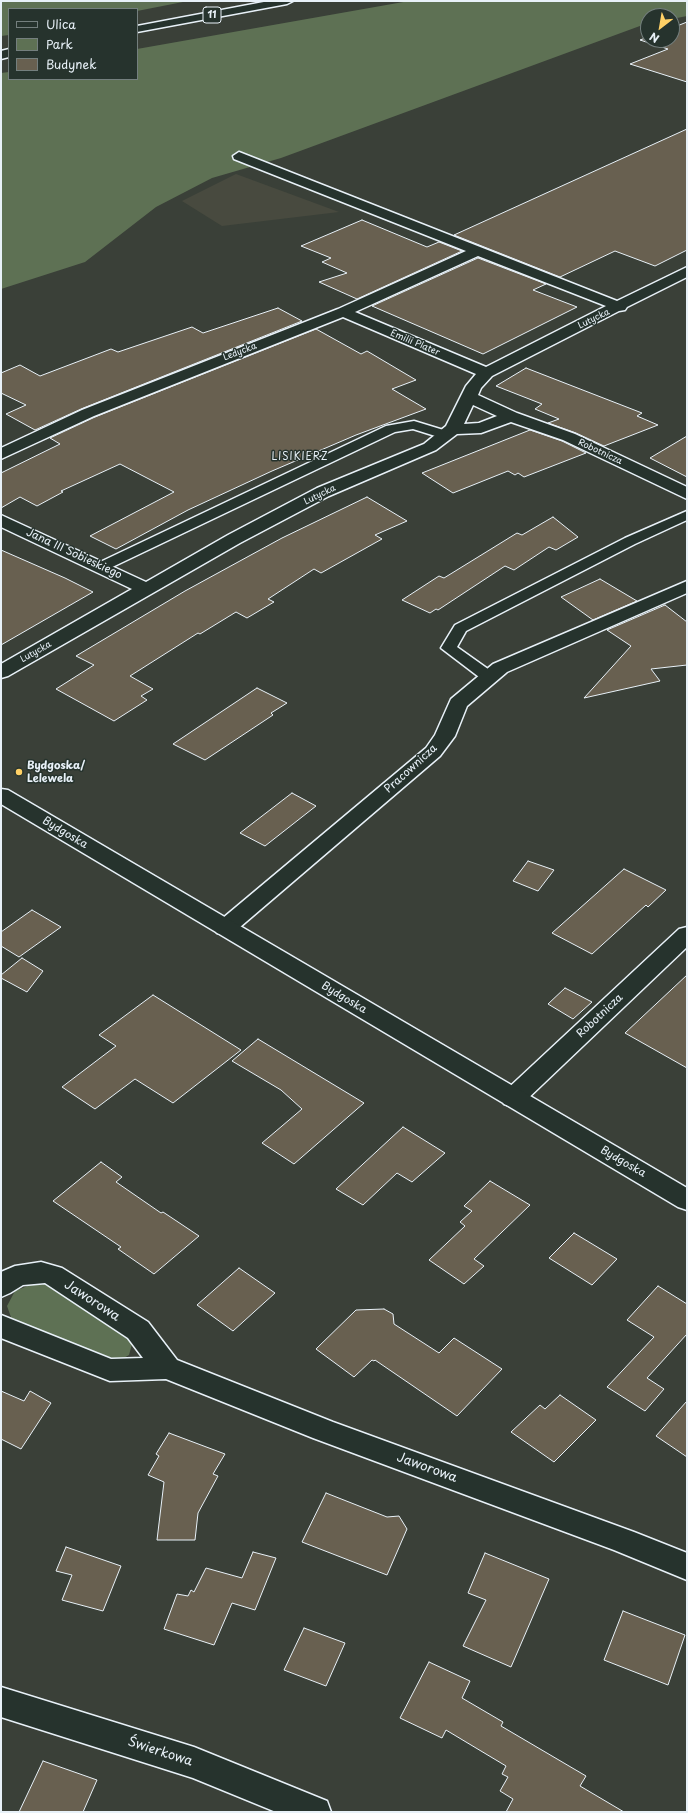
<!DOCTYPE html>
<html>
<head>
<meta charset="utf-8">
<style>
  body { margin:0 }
  #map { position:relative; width:688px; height:1813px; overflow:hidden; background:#3a4038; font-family:"Playpen Sans",sans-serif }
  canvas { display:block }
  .frame { position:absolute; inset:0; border:2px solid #e8f1f8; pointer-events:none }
  .legend { position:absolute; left:8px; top:8px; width:130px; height:72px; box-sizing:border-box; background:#26332d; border:1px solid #747f7e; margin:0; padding:5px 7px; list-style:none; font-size:12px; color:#e8f1f8 }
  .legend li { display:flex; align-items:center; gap:8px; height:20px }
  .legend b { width:20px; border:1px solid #747f7e }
  .north { position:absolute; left:640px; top:8px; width:40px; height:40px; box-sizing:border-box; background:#26332d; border:1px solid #747f7e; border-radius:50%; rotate:211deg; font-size:11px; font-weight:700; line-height:16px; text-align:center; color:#e8f1f8 }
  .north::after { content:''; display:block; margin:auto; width:14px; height:18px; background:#ffd166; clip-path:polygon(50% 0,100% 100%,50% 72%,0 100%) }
</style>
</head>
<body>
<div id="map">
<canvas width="688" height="1813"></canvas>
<div class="frame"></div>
<ul class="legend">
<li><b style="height:5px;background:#26332d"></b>Ulica</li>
<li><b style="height:11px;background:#5e7154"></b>Park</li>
<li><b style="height:11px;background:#686050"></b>Budynek</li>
</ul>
<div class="north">N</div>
</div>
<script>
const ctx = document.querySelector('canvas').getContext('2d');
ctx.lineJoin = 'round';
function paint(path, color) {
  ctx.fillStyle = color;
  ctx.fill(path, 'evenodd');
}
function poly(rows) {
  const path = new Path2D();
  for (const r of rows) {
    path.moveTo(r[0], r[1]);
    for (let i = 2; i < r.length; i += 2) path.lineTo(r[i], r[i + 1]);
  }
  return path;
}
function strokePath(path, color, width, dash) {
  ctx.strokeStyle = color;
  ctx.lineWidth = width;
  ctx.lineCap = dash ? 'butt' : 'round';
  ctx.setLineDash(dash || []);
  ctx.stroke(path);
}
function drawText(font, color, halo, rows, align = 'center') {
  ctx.font = font + ' "Playpen Sans",sans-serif';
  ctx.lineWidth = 3;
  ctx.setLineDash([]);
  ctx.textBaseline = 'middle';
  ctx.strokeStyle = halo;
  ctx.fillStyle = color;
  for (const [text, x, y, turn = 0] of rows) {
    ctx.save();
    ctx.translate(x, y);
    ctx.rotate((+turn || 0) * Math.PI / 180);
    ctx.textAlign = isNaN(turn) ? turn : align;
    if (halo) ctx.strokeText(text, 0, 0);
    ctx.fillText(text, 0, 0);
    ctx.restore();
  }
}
const built = poly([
  [236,174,339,212,222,226,182,201]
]);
const green = poly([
  [1,1,188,1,137,11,137,9,9,9,9,35,1,36],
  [409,1,687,1,687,16,672,19,672,16,648,16,648,23,281,158,212,178,156,207,85,262,1,289,1,73,9,72,9,79,137,79,137,49],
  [45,1284,125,1336,132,1344,129,1355,122,1359,112,1358,12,1320,7,1306,15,1291,30,1285]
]);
const building = poly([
  [687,22,687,82,630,64,668,49,640,40,648,37,648,40,672,40,672,28,687,22],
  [687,129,687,250,655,266,615,251,560,277,454,235,687,129],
  [362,220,427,247,439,242,462,251,357,299,319,282,347,273,322,262,331,258,301,246,362,220],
  [478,258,546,284,533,290,577,307,483,354,372,306,478,258],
  [278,308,302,321,81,409,35,430,6,414,26,405,1,393,1,373,20,365,40,376,111,349,118,352,192,327,203,333,278,308],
  [316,329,361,354,367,351,416,380,392,389,426,409,356,435,272,471,188,510,116,549,90,536,174,492,120,464,61,491,63,492,37,506,20,497,1,508,1,473,60,444,50,438,95,417,316,329],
  [526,368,642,413,637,416,658,425,604,446,576,433,548,423,559,419,535,409,542,404,496,386,526,368],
  [530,430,562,441,586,453,524,477,518,473,515,475,508,471,453,493,422,473,530,430],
  [687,436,687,477,650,458,687,436],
  [367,497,407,521,375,535,382,539,321,573,314,569,268,599,274,602,247,618,236,612,200,634,198,633,130,676,153,689,141,696,147,700,114,721,56,689,94,665,76,656,185,591,282,538,367,497],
  [553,517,578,537,556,550,549,547,514,570,505,566,438,610,436,609,430,613,402,600,439,576,444,578,517,533,522,535,553,517],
  [1,550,65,578,93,592,1,645,1,550],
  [600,579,637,601,593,620,561,597,600,579],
  [665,605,687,622,687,665,651,669,660,681,584,698,631,646,607,630,665,605],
  [257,688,287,703,271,713,273,715,205,760,173,744,257,688],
  [292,793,316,806,265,846,240,833,292,793],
  [528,861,554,870,538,891,513,881,528,861],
  [624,869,666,890,648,907,646,905,592,954,552,933,624,869],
  [32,910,61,927,19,957,1,946,1,932,32,910],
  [22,958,43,971,27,992,1,978,1,975,22,958],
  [687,975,687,1068,625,1033,687,975],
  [565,988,592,1002,573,1019,548,1004,565,988],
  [153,995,241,1050,173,1103,135,1079,95,1109,62,1087,116,1046,99,1035,153,995],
  [258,1039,364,1103,294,1164,262,1143,302,1109,281,1090,232,1061,258,1039],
  [403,1127,445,1153,412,1182,397,1173,363,1205,336,1189,403,1127],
  [101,1162,122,1177,116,1182,161,1213,163,1212,199,1236,154,1274,118,1249,121,1247,53,1201,101,1162],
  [490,1181,530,1205,474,1259,484,1266,464,1284,429,1260,465,1226,460,1222,472,1211,464,1206,490,1181],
  [574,1233,617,1259,592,1285,549,1258,574,1233],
  [239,1268,275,1293,233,1331,197,1305,239,1268],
  [658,1286,687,1304,687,1334,647,1378,664,1389,645,1411,607,1387,654,1337,627,1320,658,1286],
  [384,1309,393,1314,394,1324,439,1353,454,1338,502,1369,457,1416,375,1360,374,1361,372,1360,354,1377,316,1349,356,1310,384,1309],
  [1,1391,24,1401,30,1391,51,1403,21,1449,1,1439,1,1391],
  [560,1395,596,1420,554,1462,511,1432,540,1405,545,1409,560,1395],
  [687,1401,687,1457,656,1436,687,1401],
  [169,1433,225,1454,213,1474,218,1476,198,1513,195,1540,157,1540,164,1482,148,1475,159,1456,156,1454,169,1433],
  [326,1493,387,1517,399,1516,407,1529,387,1575,302,1542,326,1493],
  [66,1547,121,1566,103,1611,62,1600,72,1575,56,1571,66,1547],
  [253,1552,276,1558,255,1610,232,1603,214,1645,164,1629,177,1594,188,1596,191,1590,194,1592,206,1568,242,1578,253,1552],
  [485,1553,549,1579,511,1667,463,1646,486,1600,468,1593,485,1553],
  [623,1611,685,1635,668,1685,604,1660,623,1611],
  [304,1628,345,1643,326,1686,284,1670,304,1628],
  [429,1662,470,1681,462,1698,503,1722,501,1726,586,1776,580,1786,624,1812,506,1812,513,1799,500,1791,508,1777,502,1774,506,1766,446,1730,442,1738,400,1718,429,1662],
  [43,1761,97,1780,83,1812,19,1812,43,1761]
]);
const lane = poly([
  [414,421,450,432,452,435,450,438,445,439,413,429,395,432,106,570,101,571,96,570,94,567,96,564,386,426,414,421],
  [687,511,687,520,635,544,466,631,457,647,495,674,497,677,495,680,483,680,441,648,455,625,625,538,687,511]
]);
const street = poly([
  [239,152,617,301,687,267,687,277,627,307,625,310,619,311,492,376,481,388,478,395,517,413,575,434,687,487,687,499,563,440,511,422,481,433,457,434,436,450,329,496,240,543,8,676,1,678,1,664,132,589,1,527,1,515,146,582,228,535,317,488,424,444,446,426,466,386,476,374,343,317,94,416,1,459,1,448,82,410,338,309,466,251,234,159,233,156,239,152],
  [478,256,606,306,486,367,355,312,478,256],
  [473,405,497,416,479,423,464,424,473,405],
  [687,581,687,593,507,672,467,706,455,736,440,756,233,933,225,935,217,933,214,928,217,923,426,748,435,735,451,699,493,664,687,581],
  [687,927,687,947,522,1104,513,1107,504,1104,501,1098,504,1092,679,929,687,927],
  [41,1262,62,1268,148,1322,177,1360,333,1422,634,1532,687,1553,687,1580,614,1550,313,1438,166,1379,110,1381,1,1338,1,1315,111,1359,143,1358,128,1338,45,1283,23,1285,10,1293,1,1297,1,1272,15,1266,41,1262],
  [1,1687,194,1747,327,1801,331,1812,276,1812,193,1778,1,1717,1,1687]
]);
const secondary = poly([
  [1,789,8,790,687,1188,687,1210,678,1207,1,804,1,789]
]);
const highway = poly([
  [269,1,293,1,287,4,137,32,137,26,269,1],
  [9,49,9,57,1,59,1,51,9,49]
]);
const markers = [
  [19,772,4,"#ffd166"]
];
const farStreetnames = [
  ["Lutycka",594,319,-26],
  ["Emilii Plater",415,343,23],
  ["Ledycka",240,352,-21],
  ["Robotnicza",600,452,25],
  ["Lutycka",320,495,-26],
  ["Lutycka",36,652,-30]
];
const shields = [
  [212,15,18]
];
const shieldNames = [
  ["11",212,15]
];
const farNeighbourhoodnames = [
  ["LISIKIERZ",300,457]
];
const streetNames = [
  ["Jana III Sobieskiego",74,554,25],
  ["Pracownicza",411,769,-42],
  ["Bydgoska",65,833,31],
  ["Bydgoska",344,998,31],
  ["Robotnicza",600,1016,-43],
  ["Bydgoska",623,1162,30]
];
const poiNames = [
  ["Bydgoska/",27,766],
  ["Lelewela",27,779]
];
const nearStreetnames = [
  ["Jaworowa",92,1301,33],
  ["Jaworowa",427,1468,20],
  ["Świerkowa",160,1752,18]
];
paint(built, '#484a3f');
paint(green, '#5e7154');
paint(building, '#686050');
strokePath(building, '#e8f1f8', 1);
strokePath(lane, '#e8f1f8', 3);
strokePath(street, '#e8f1f8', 3);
strokePath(secondary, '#e8f1f8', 3);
strokePath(highway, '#e8f1f8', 3);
paint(lane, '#26332d');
paint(street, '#26332d');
paint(secondary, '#26332d');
paint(highway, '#26332d');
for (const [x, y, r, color] of markers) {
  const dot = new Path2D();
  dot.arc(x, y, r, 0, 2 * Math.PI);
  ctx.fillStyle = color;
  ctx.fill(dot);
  strokePath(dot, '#26332d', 1.5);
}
drawText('9px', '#e8f1f8', '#26332d', farStreetnames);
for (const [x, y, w] of shields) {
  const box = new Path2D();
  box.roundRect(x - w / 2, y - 8, w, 16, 3);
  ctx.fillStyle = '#26332d';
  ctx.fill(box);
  strokePath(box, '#e8f1f8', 1);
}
drawText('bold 10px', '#e8f1f8', null, shieldNames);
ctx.letterSpacing = '1px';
drawText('10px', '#e8f1f8', '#26332d', farNeighbourhoodnames);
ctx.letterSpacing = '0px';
drawText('11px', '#e8f1f8', '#26332d', streetNames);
drawText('bold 11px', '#e8f1f8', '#26332d', poiNames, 'left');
drawText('13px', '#e8f1f8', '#26332d', nearStreetnames);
</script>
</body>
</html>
